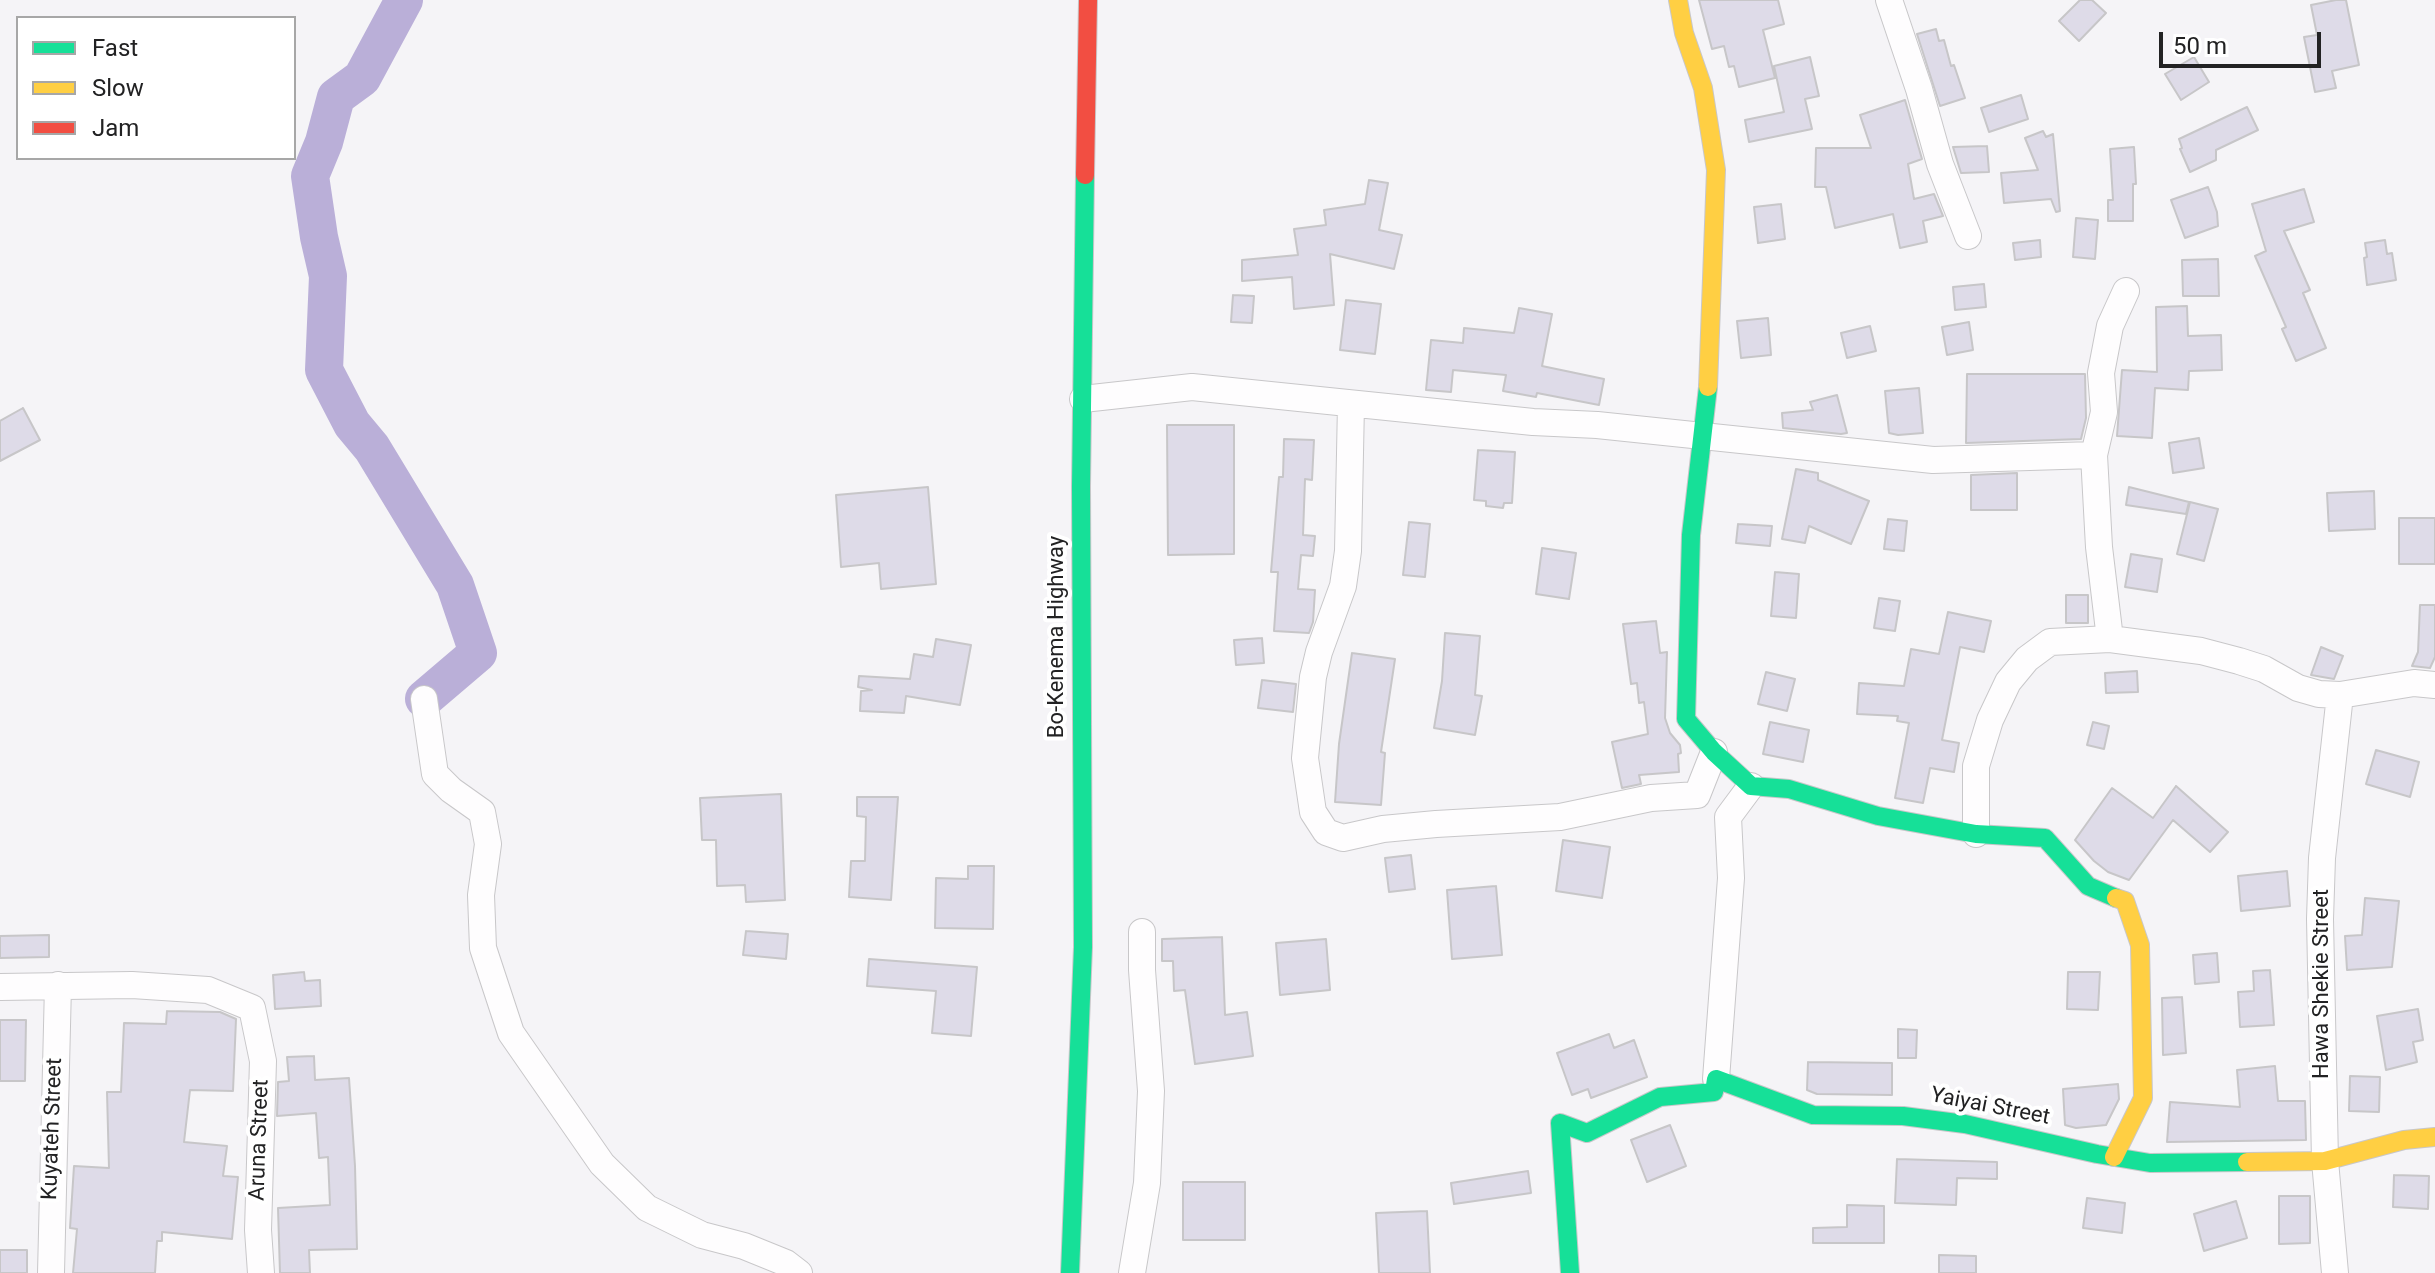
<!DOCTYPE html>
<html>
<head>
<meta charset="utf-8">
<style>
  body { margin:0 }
  #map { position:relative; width:2435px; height:1273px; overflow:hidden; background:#f5f4f7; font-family:Roboto,sans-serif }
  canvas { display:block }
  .legend { position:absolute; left:16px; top:16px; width:280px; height:144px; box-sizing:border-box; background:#fff; border:2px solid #a7a7a7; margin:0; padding:10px 14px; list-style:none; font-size:24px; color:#222223 }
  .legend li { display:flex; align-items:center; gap:16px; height:40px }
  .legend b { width:40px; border:2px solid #a7a7a7 }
  .scale { position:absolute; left:2159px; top:32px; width:162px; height:36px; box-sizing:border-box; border:4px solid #222223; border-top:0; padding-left:10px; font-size:24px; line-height:28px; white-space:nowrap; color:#222223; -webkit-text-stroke:6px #fff; paint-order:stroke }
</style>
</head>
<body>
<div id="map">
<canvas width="2435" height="1273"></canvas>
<ul class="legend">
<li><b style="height:10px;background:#16e098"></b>Fast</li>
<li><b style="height:10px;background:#ffcf43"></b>Slow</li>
<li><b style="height:10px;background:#f24e42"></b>Jam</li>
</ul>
<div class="scale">50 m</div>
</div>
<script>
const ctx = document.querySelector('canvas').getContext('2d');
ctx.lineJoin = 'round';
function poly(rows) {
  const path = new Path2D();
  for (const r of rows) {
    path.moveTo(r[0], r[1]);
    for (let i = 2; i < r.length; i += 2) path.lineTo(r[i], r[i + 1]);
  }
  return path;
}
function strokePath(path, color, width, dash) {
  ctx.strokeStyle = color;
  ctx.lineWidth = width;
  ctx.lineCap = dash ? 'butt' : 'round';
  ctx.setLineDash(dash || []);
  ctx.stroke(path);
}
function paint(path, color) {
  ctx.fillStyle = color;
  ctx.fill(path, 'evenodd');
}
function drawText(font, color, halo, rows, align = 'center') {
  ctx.font = font + ' Roboto,sans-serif';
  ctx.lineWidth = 8;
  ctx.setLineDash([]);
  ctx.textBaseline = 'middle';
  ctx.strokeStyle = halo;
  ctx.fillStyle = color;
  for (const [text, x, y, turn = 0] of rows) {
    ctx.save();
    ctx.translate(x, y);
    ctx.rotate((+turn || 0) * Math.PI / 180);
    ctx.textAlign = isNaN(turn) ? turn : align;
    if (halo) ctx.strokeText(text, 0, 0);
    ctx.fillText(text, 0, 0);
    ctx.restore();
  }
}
const river = poly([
  [404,0,362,78,336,97,324,142,310,176,319,237,328,276,324,370,352,424,372,448,455,585,478,653,424,699]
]);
const building = poly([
  [1699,0,1778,0,1784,24,1763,30,1775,78,1739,87,1734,66,1729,67,1724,46,1712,49,1699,0],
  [2080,0,2092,0,2106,13,2079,41,2059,21,2080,0],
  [2336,0,2346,0,2359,65,2332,71,2336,88,2315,92,2304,37,2317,35,2311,5,2336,0],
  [1936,29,1939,41,1944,40,1951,66,1954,65,1965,98,1940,106,1917,34,1936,29],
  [1810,57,1819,96,1805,99,1812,129,1749,142,1745,120,1784,112,1774,66,1810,57],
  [2194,57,2209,82,2181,100,2165,74,2194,57],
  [2021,95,2028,119,1989,132,1981,108,2021,95],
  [1905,100,1922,159,1908,164,1914,199,1934,194,1943,216,1923,221,1927,242,1900,248,1893,214,1835,228,1826,187,1815,187,1816,148,1871,148,1860,115,1905,100],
  [2247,107,2258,130,2216,150,2216,160,2190,172,2180,149,2182,148,2179,139,2247,107],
  [2043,131,2046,137,2053,134,2060,211,2056,212,2051,199,2004,203,2001,173,2038,170,2025,138,2043,131],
  [1987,146,1989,172,1961,173,1953,147,1987,146],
  [2134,147,2136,184,2133,184,2133,221,2108,221,2108,200,2113,200,2110,149,2134,147],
  [1369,180,1388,183,1379,230,1402,235,1394,269,1330,254,1334,305,1294,309,1292,277,1242,281,1242,260,1298,255,1294,229,1326,225,1324,210,1365,204,1369,180],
  [2208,187,2217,212,2218,226,2185,238,2171,200,2208,187],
  [2304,189,2314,222,2284,231,2310,290,2303,293,2326,348,2296,361,2282,329,2286,327,2255,256,2266,251,2252,204,2304,189],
  [1781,204,1785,239,1758,243,1754,207,1781,204],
  [2076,218,2098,220,2095,259,2073,257,2076,218],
  [2040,240,2041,257,2015,260,2013,243,2040,240],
  [2385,240,2387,254,2392,253,2396,280,2367,285,2364,258,2367,257,2365,243,2385,240],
  [2218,259,2219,296,2183,296,2182,260,2218,259],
  [1984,284,1986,307,1955,310,1953,287,1984,284],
  [1233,295,1254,296,1252,323,1231,322,1233,295],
  [1346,300,1381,304,1375,354,1340,350,1346,300],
  [2187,306,2188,336,2221,335,2222,370,2189,371,2188,390,2155,388,2152,438,2117,436,2122,370,2157,372,2156,307,2187,306],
  [1519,308,1552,314,1542,366,1604,379,1599,405,1537,393,1536,397,1503,391,1506,375,1453,370,1451,392,1426,390,1431,340,1463,343,1464,328,1514,333,1519,308],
  [1768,318,1771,355,1741,358,1737,321,1768,318],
  [1969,322,1973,350,1947,355,1942,327,1969,322],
  [1870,326,1876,351,1847,358,1841,333,1870,326],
  [1967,374,2085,374,2086,418,2081,439,1966,443,1967,374],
  [1919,388,1923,433,1898,435,1889,433,1885,391,1919,388],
  [1837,395,1847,433,1841,434,1783,428,1782,413,1813,410,1810,402,1837,395],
  [23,408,40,440,0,461,0,421,23,408],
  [1167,425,1234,425,1234,554,1168,555,1167,425],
  [2199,438,2204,468,2173,473,2169,443,2199,438],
  [1284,439,1314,440,1312,480,1305,479,1303,535,1315,536,1313,556,1301,555,1298,589,1315,590,1313,622,1309,633,1274,631,1278,572,1271,572,1279,477,1283,477,1284,439],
  [1478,450,1515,452,1512,503,1504,503,1503,508,1486,506,1486,501,1474,500,1478,450],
  [1796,469,1818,473,1818,480,1869,501,1851,544,1809,526,1805,543,1782,539,1796,469],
  [2017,473,2017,510,1971,510,1971,475,2017,473],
  [928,487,936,584,881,589,879,563,841,567,836,495,928,487],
  [2129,487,2189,502,2186,514,2126,505,2129,487],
  [2374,491,2375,529,2329,531,2327,493,2374,491],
  [2190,502,2218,509,2204,561,2177,554,2190,502],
  [2399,518,2435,518,2435,564,2399,564,2399,518],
  [1888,519,1907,521,1904,551,1884,549,1888,519],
  [1409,522,1430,524,1425,577,1403,575,1409,522],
  [1738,524,1772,526,1770,546,1736,543,1738,524],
  [1542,548,1576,553,1569,599,1536,594,1542,548],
  [2131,554,2162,559,2157,592,2125,587,2131,554],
  [1775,572,1799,574,1796,618,1771,616,1775,572],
  [2066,595,2088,595,2088,623,2066,623,2066,595],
  [1879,598,1900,601,1895,631,1874,628,1879,598],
  [2420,605,2435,605,2435,657,2430,668,2412,666,2418,652,2420,605],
  [1948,612,1991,621,1984,652,1960,647,1942,740,1959,743,1954,772,1930,768,1923,803,1895,798,1909,723,1897,721,1898,716,1857,714,1859,683,1904,686,1911,649,1939,654,1948,612],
  [1656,621,1660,653,1667,652,1665,718,1670,733,1680,745,1681,753,1678,754,1679,772,1639,775,1641,784,1622,788,1612,742,1648,734,1644,702,1639,703,1637,683,1631,684,1623,624,1656,621],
  [1445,633,1480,636,1475,695,1482,696,1475,735,1434,728,1442,681,1445,633],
  [1262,638,1264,663,1236,665,1234,640,1262,638],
  [936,639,971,645,960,705,906,696,904,713,860,711,861,691,872,690,858,687,859,676,910,679,914,654,933,657,936,639],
  [2321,647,2343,656,2334,679,2311,675,2321,647],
  [1352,653,1395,659,1381,752,1385,753,1381,805,1335,802,1339,744,1352,653],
  [2137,671,2138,692,2106,693,2105,673,2137,671],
  [1766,672,1795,679,1787,711,1758,704,1766,672],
  [1262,680,1296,684,1293,712,1258,708,1262,680],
  [1770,722,1809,730,1803,762,1763,754,1770,722],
  [2093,722,2109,726,2104,749,2087,745,2093,722],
  [2376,750,2419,762,2410,797,2366,784,2376,750],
  [2176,786,2228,832,2210,852,2173,820,2129,880,2108,872,2094,861,2075,840,2112,788,2153,818,2176,786],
  [781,794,785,900,746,902,745,885,717,886,716,840,702,840,700,798,781,794],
  [857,797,898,797,891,900,849,897,851,861,865,861,866,817,857,816,857,797],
  [1563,840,1610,847,1602,898,1556,891,1563,840],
  [1411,855,1415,889,1389,892,1385,858,1411,855],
  [968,866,994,866,993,929,935,928,936,878,968,879,968,866],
  [2287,871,2290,906,2241,911,2238,876,2287,871],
  [1496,886,1502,955,1452,959,1447,890,1496,886],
  [2365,898,2399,901,2392,967,2347,970,2345,936,2362,935,2365,898],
  [746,931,788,934,786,959,743,955,746,931],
  [49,935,49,957,0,958,0,936,49,935],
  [1222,937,1225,1015,1247,1012,1253,1056,1195,1064,1185,990,1174,991,1173,961,1162,961,1162,939,1222,937],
  [1326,939,1330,990,1280,995,1276,943,1326,939],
  [2217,953,2219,982,2195,984,2193,955,2217,953],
  [869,959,977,967,971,1036,932,1033,936,991,867,986,869,959],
  [2270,970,2274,1025,2240,1027,2238,992,2254,991,2253,971,2270,970],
  [304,972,305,981,320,980,321,1006,275,1009,273,975,304,972],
  [2068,972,2100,972,2098,1010,2067,1009,2068,972],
  [2182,997,2186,1053,2163,1055,2162,998,2182,997],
  [2418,1009,2423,1040,2413,1042,2417,1062,2386,1070,2377,1016,2418,1009],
  [167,1011,220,1012,236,1019,233,1091,190,1090,184,1142,227,1146,223,1176,238,1177,232,1239,162,1232,162,1241,157,1241,155,1273,73,1273,77,1229,70,1228,74,1166,109,1168,107,1092,121,1092,124,1023,166,1024,167,1011],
  [0,1020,26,1020,25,1081,0,1081,0,1020],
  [1898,1029,1917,1030,1916,1058,1898,1058,1898,1029],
  [1609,1034,1614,1048,1634,1040,1647,1077,1591,1098,1588,1089,1572,1095,1557,1053,1609,1034],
  [314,1056,315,1080,349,1078,355,1166,357,1249,309,1250,310,1273,280,1273,278,1208,330,1205,328,1157,319,1158,316,1113,277,1116,278,1082,289,1081,287,1057,314,1056],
  [1808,1062,1892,1063,1892,1095,1817,1094,1807,1090,1808,1062],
  [2275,1066,2278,1101,2305,1101,2306,1140,2167,1142,2170,1102,2240,1107,2237,1070,2275,1066],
  [2350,1076,2380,1077,2379,1112,2349,1111,2350,1076],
  [2118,1084,2119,1099,2106,1125,2076,1128,2065,1125,2063,1089,2118,1084],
  [1670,1125,1686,1166,1647,1182,1631,1140,1670,1125],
  [1897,1159,1997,1162,1997,1179,1957,1178,1956,1205,1895,1203,1897,1159],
  [1528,1171,1531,1193,1454,1204,1451,1183,1528,1171],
  [2394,1175,2429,1176,2428,1209,2393,1207,2394,1175],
  [1183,1182,1245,1182,1245,1240,1183,1240,1183,1182],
  [2279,1196,2310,1196,2310,1243,2279,1244,2279,1196],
  [2087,1198,2125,1203,2122,1233,2083,1228,2087,1198],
  [2236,1201,2247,1238,2204,1251,2194,1214,2236,1201],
  [1847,1205,1884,1206,1884,1243,1813,1243,1813,1228,1847,1227,1847,1205],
  [1427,1211,1430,1273,1379,1273,1376,1213,1427,1211],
  [0,1250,27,1250,27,1273,0,1273,0,1250],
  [1939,1255,1976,1256,1976,1273,1939,1273,1939,1255]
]);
const street = poly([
  [1889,0,1919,89,1940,164,1968,236],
  [2126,291,2110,326,2101,373,2104,412,2094,455,2099,547,2110,639,2201,651,2239,661,2264,669,2298,688,2319,694,2340,695,2414,683,2435,685],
  [1083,399,1192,387,1533,422,1597,425,1933,460,2094,455],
  [1351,404,1348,551,1343,586,1319,652,1313,677,1305,758,1313,812,1326,832,1343,838,1383,829,1436,824,1560,817,1651,798,1697,795,1714,752],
  [424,699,435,774,451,790,482,812,488,844,481,895,483,948,511,1033,602,1164,647,1208,702,1235,744,1246,786,1263,799,1273],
  [1976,834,1976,766,1990,720,2008,682,2027,659,2050,642,2110,639],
  [0,987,132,985,208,990,252,1008,263,1061,258,1230,261,1273],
  [1716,1079,1731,878,1728,817,1751,786],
  [51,1273,58,985],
  [1132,1273,1147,1183,1151,1091,1142,970,1142,932],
  [2335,1273,2325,1161,2320,919,2322,858,2340,695]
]);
const fast = poly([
  [1708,387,1691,535,1686,719,1714,752,1751,786,1789,789,1878,816,1976,834,2045,838,2088,886,2116,898],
  [1070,1273,1083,947,1081,486,1085,175],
  [1570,1273,1560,1123,1587,1133,1660,1097,1714,1092,1716,1079,1813,1115,1903,1116,1965,1124,2097,1154,2150,1163,2247,1162]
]);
const slow = poly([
  [1678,0,1684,33,1703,88,1716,170,1708,387],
  [2114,1157,2143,1098,2140,945,2125,901,2116,898],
  [2247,1162,2325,1161,2404,1140,2435,1137]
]);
const jam = poly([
  [1085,175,1088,0]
]);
const streetNames = [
  ["Bo-Kenema Highway",1057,637,-90],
  ["Hawa Shekie Street",2322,984,-90],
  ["Yaiyai Street",1990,1107,11],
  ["Kuyateh Street",53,1129,-88],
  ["Aruna Street",260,1140,-88]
];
strokePath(river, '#baafd8', 38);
paint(building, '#dedbe8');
strokePath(building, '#c7c6c8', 2);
strokePath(street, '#c8c7c9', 28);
strokePath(fast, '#c8c7c9', 20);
strokePath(slow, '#c8c7c9', 20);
strokePath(jam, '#c8c7c9', 20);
strokePath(street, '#fefdfe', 26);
strokePath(fast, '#16e098', 18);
strokePath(slow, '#ffcf43', 18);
strokePath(jam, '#f24e42', 18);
drawText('22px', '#222223', '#fff', streetNames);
</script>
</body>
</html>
